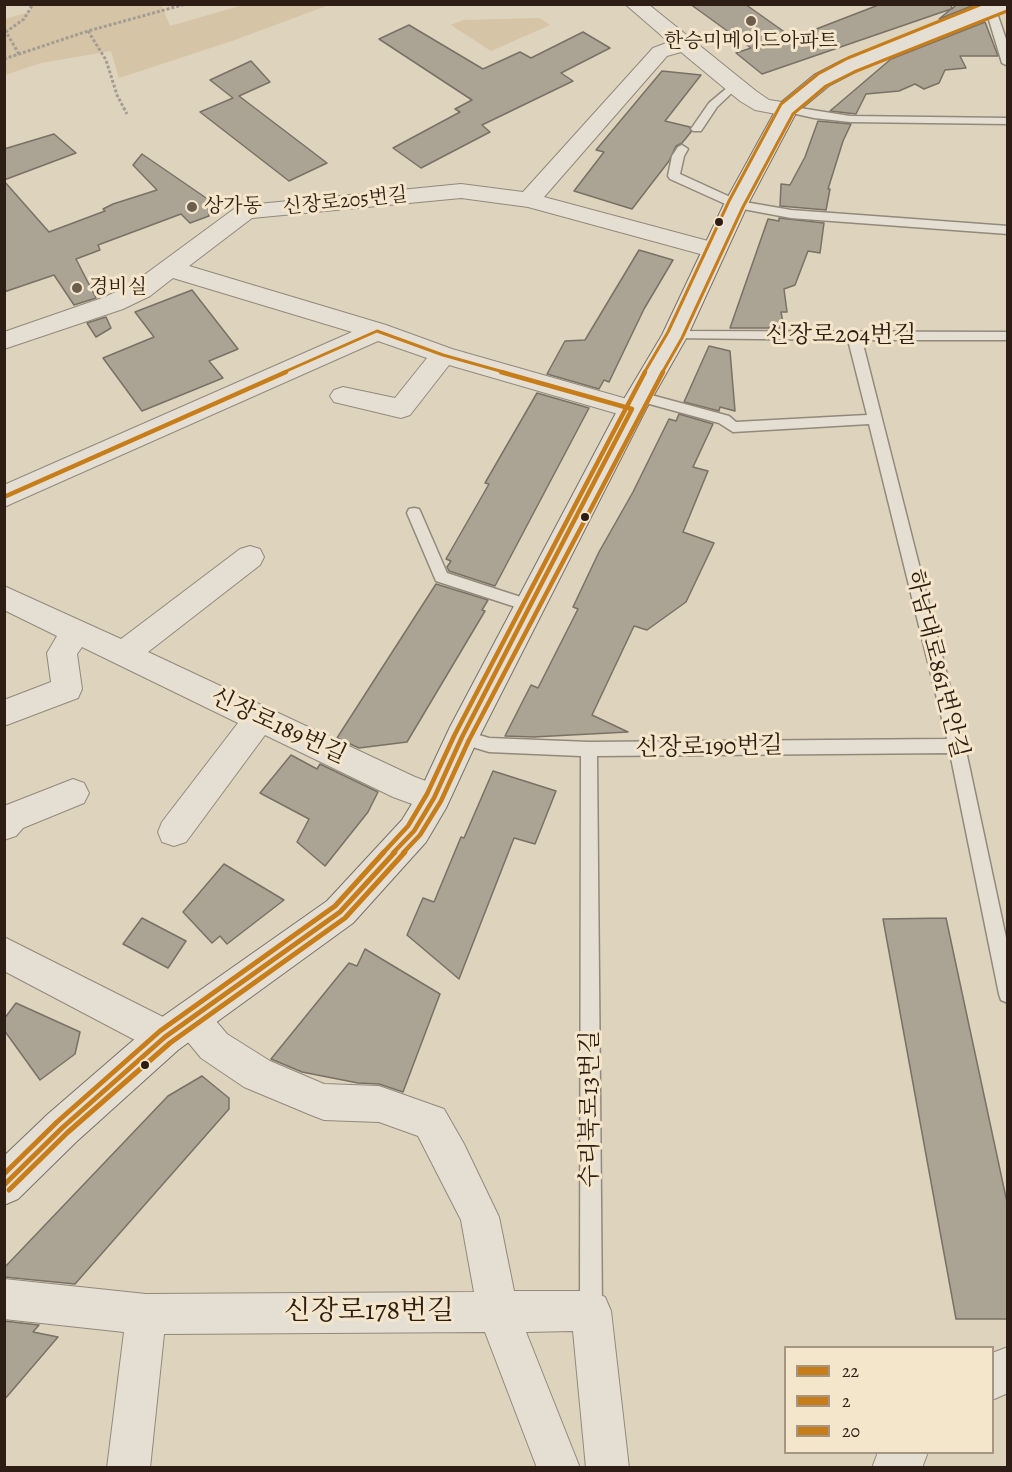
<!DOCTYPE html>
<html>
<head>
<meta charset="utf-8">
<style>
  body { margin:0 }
  #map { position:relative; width:1012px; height:1472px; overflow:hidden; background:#ded3bc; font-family:Alegreya,serif }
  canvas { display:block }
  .frame { position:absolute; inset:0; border:6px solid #2e1d15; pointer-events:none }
  .legend { position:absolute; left:784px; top:1346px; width:210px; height:108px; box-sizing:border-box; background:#f3e6ca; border:2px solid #a49682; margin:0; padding:8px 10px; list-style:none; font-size:18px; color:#2e1d15 }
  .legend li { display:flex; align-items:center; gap:12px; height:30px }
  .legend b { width:30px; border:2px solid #a49682 }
</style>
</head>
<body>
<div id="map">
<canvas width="1012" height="1472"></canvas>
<div class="frame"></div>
<ul class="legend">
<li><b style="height:8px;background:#c67d1a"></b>22</li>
<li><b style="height:8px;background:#c67d1a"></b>2</li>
<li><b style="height:8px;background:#c67d1a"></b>20</li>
</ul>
</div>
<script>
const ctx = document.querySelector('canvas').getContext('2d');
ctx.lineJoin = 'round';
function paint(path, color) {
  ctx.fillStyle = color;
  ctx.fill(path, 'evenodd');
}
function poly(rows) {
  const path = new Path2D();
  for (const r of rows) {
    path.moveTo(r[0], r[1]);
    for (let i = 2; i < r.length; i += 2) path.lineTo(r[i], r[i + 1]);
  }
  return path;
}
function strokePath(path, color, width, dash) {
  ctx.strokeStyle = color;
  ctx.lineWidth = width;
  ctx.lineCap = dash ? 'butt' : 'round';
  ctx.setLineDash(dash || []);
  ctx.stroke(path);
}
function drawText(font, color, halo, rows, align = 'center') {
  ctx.font = font + ' Alegreya,"Noto Serif KR",serif';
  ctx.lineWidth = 6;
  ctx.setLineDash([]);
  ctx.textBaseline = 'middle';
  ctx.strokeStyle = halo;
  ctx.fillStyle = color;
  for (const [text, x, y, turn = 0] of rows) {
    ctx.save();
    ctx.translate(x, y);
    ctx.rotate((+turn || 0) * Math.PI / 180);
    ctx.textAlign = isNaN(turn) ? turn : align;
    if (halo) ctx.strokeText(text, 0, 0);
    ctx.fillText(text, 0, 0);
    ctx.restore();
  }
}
const green = poly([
  [34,4,161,5,170,26,243,5,329,5,232,41,119,78,111,51,41,63,5,75,5,19,29,12],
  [540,18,550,25,491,51,451,25,463,20]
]);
const building = poly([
  [690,4,745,4,793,38,881,4,951,4,952,9,957,4,977,4,939,19,951,9,762,74,736,53,751,48,690,4],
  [985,22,998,56,960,56,966,68,945,70,939,83,924,89,915,84,899,91,866,94,856,114,830,111,891,59,985,22],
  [409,25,483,69,520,52,531,58,583,32,610,48,561,73,573,81,482,125,490,132,421,168,393,148,460,112,455,109,472,100,379,39,409,25],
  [251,61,270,82,239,96,327,163,289,181,200,112,233,98,210,80,251,61],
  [662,71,701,75,665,121,690,127,691,132,682,143,676,146,669,161,632,209,574,191,604,152,596,150,662,71],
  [818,121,851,124,843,141,828,189,830,189,826,210,780,206,781,184,790,185,805,157,818,121],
  [54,134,76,153,4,180,4,149,54,134],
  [142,154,212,202,207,204,209,216,190,223,181,214,98,245,100,250,76,259,96,298,74,305,54,275,4,292,4,181,49,232,105,211,103,209,113,204,157,190,133,165,142,154],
  [779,218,824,223,820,253,808,251,795,285,784,289,787,312,781,312,784,328,730,328,768,219,779,221,779,218],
  [639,250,673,260,644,309,609,382,604,380,599,389,547,374,565,341,585,340,639,250],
  [192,290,238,349,209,361,223,378,142,411,103,358,154,337,135,312,192,290],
  [106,317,111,328,96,337,87,323,106,317],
  [709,346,730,351,735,411,720,407,719,411,684,402,709,346],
  [537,393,589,408,495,586,449,571,447,567,451,561,446,559,489,484,485,483,537,393],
  [679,414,713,424,693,467,708,471,683,532,714,543,686,602,647,630,634,626,592,715,628,732,533,737,505,736,531,685,538,688,578,609,573,607,599,552,633,492,669,419,676,421,679,414],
  [436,584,488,600,482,610,485,611,407,742,359,748,337,738,436,584],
  [291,755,317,769,320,764,378,792,368,812,325,866,297,842,309,819,260,793,291,755],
  [493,771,556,791,535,844,514,838,459,979,407,935,423,898,434,902,461,837,464,838,493,771],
  [224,864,284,900,227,944,220,936,212,943,183,912,224,864],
  [142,918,186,941,168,968,123,944,142,918],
  [946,918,1008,1207,1008,1319,956,1319,883,919,946,918],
  [365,949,440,994,403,1092,379,1084,358,1083,302,1072,271,1059,349,963,357,966,365,949],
  [16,1003,80,1032,75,1054,40,1080,4,1030,4,1019,16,1003],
  [202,1076,229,1098,229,1109,75,1284,4,1277,4,1268,168,1096,202,1076],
  [4,1321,39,1325,33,1332,58,1337,4,1400,4,1321]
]);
const path = poly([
  [88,31,106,60,117,95,127,114],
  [19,54,6,32,24,19,33,4],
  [4,59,88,31,186,4]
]);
const lane = poly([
  [991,7,996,10,1008,45,1008,66,1002,63,986,10,991,7],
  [734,82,738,83,738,87,717,107,701,131,693,131,691,129,709,103,734,82],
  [787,106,850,116,1008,118,1008,124,850,122,814,118,783,111,783,107,787,106],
  [682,145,688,149,684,156,680,174,739,201,791,210,1008,226,1008,234,791,218,732,207,670,179,668,176,672,156,678,147,682,145],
  [675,331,1008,332,1008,340,862,340,965,746,1008,947,1008,1003,1001,1000,999,994,950,753,597,756,602,1311,598,1318,591,1322,584,1318,580,1311,581,756,489,752,456,742,454,737,456,732,462,730,489,738,589,742,947,739,869,424,733,432,719,423,635,400,633,397,640,392,729,416,736,422,867,415,848,340,670,338,668,335,670,332,675,331],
  [414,508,419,509,421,513,447,573,536,602,539,606,536,610,531,612,436,581,407,513,409,509,414,508]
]);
const street = poly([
  [625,4,648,4,756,91,769,100,795,104,798,109,795,114,787,116,755,110,740,101,681,52,667,56,544,197,723,245,727,250,723,255,715,258,528,207,461,198,252,218,189,266,386,325,452,349,641,403,645,409,641,415,632,418,449,365,410,415,401,418,334,402,330,396,334,390,343,387,395,398,427,358,378,341,4,507,4,485,352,332,173,278,150,296,123,309,4,349,4,332,105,297,132,284,238,206,461,184,523,192,653,48,669,42,625,4],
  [250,546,260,549,264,557,260,565,148,652,415,777,445,788,450,798,445,808,434,812,393,797,265,735,186,842,174,846,162,842,158,832,162,822,238,723,82,647,77,654,82,689,78,698,4,726,4,700,51,682,47,653,57,636,4,610,4,586,121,639,240,549,250,546],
  [73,779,84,783,89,793,84,803,23,828,16,836,4,840,4,806,73,779],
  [4,937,175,1023,173,1019,178,1007,191,1002,204,1007,227,1034,270,1061,324,1084,379,1086,444,1109,464,1144,499,1217,514,1291,591,1291,605,1297,611,1311,629,1468,586,1468,573,1331,526,1332,580,1468,537,1468,485,1332,164,1334,150,1468,107,1468,124,1332,4,1319,4,1279,146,1294,474,1292,461,1220,418,1136,379,1122,324,1120,311,1115,244,1087,201,1058,183,1036,178,1049,165,1054,152,1049,4,971,4,937],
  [1008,1347,1008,1393,992,1400,992,1353,1008,1347],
  [878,1452,928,1452,922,1468,872,1468,878,1452]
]);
const secondary = poly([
  [984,4,1008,4,1008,10,859,70,830,85,796,113,748,204,688,335,646,409,478,739,446,808,426,842,353,923,178,1050,76,1142,18,1199,4,1205,4,1156,48,1114,152,1024,327,901,402,820,421,789,450,727,618,409,662,335,724,204,779,104,814,75,843,60,984,4]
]);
const bus1Far2 = poly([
  [282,373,377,331,443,355,507,373]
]);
const bus1Far1 = poly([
  [501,372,632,409],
  [4,497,286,372],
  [393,853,414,831,434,798,462,737,632,409]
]);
const bus1 = poly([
  [4,1185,62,1128,165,1037,340,912,395,852]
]);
const bus2Far2 = poly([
  [662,373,682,338,743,207,793,114,826,86,854,72,1007,11]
]);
const bus2Far1 = poly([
  [403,853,420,835,441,801,469,740,663,372]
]);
const bus2 = poly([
  [9,1190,67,1133,170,1043,345,918,405,852]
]);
const bus3Far2 = poly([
  [644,373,668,332,729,201,781,104,818,74,848,58,982,4]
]);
const bus3Far1 = poly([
  [383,853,408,826,427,794,455,734,645,372]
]);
const bus3 = poly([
  [4,1174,57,1122,160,1031,335,906,384,852]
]);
const markers = [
  [751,21,6,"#6c5d4f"],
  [192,207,6,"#6c5d4f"],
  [719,222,5,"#2e1d15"],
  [77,288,6,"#6c5d4f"],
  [585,517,5,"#2e1d15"],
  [145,1065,5,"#2e1d15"]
];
const farPoinames = [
  ["한승미메이드아파트",751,42,"center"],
  ["상가동",204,207],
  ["경비실",89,288]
];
const farStreetnames = [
  ["신장로205번길",345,202,-6]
];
const streetNames = [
  ["신장로204번길",841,336],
  ["하남대로861번안길",936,664,76],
  ["신장로189번길",278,727,25],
  ["신장로190번길",709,748,-1],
  ["수리북로13번길",591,1109,-90]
];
const nearStreetnames = [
  ["신장로178번길",369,1312]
];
paint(green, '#d5c4a5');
paint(building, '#aba394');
strokePath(building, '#797165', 1.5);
strokePath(lane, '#92897b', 3);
strokePath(street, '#92897b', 2);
strokePath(secondary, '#797165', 2);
strokePath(path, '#a39d94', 3, [3, 2]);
paint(lane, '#e5dfd3');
paint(street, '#e5dfd3');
paint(secondary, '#e5dfd3');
strokePath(bus1Far2, '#c67d1a', 3);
strokePath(bus1Far1, '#c67d1a', 4.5);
strokePath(bus1, '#c67d1a', 5);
strokePath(bus2Far2, '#c67d1a', 3);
strokePath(bus2Far1, '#c67d1a', 4.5);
strokePath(bus2, '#c67d1a', 5);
strokePath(bus3Far2, '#c67d1a', 3);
strokePath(bus3Far1, '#c67d1a', 4.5);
strokePath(bus3, '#c67d1a', 5);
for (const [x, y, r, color] of markers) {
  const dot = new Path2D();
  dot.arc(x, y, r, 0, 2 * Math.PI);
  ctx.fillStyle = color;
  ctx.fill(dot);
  strokePath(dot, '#f3e6ca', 2);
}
drawText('20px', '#2e1d15', '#f3e6ca', farPoinames, 'left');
drawText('20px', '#2e1d15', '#f3e6ca', farStreetnames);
drawText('24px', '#2e1d15', '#f3e6ca', streetNames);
drawText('28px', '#2e1d15', '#f3e6ca', nearStreetnames);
</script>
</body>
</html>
